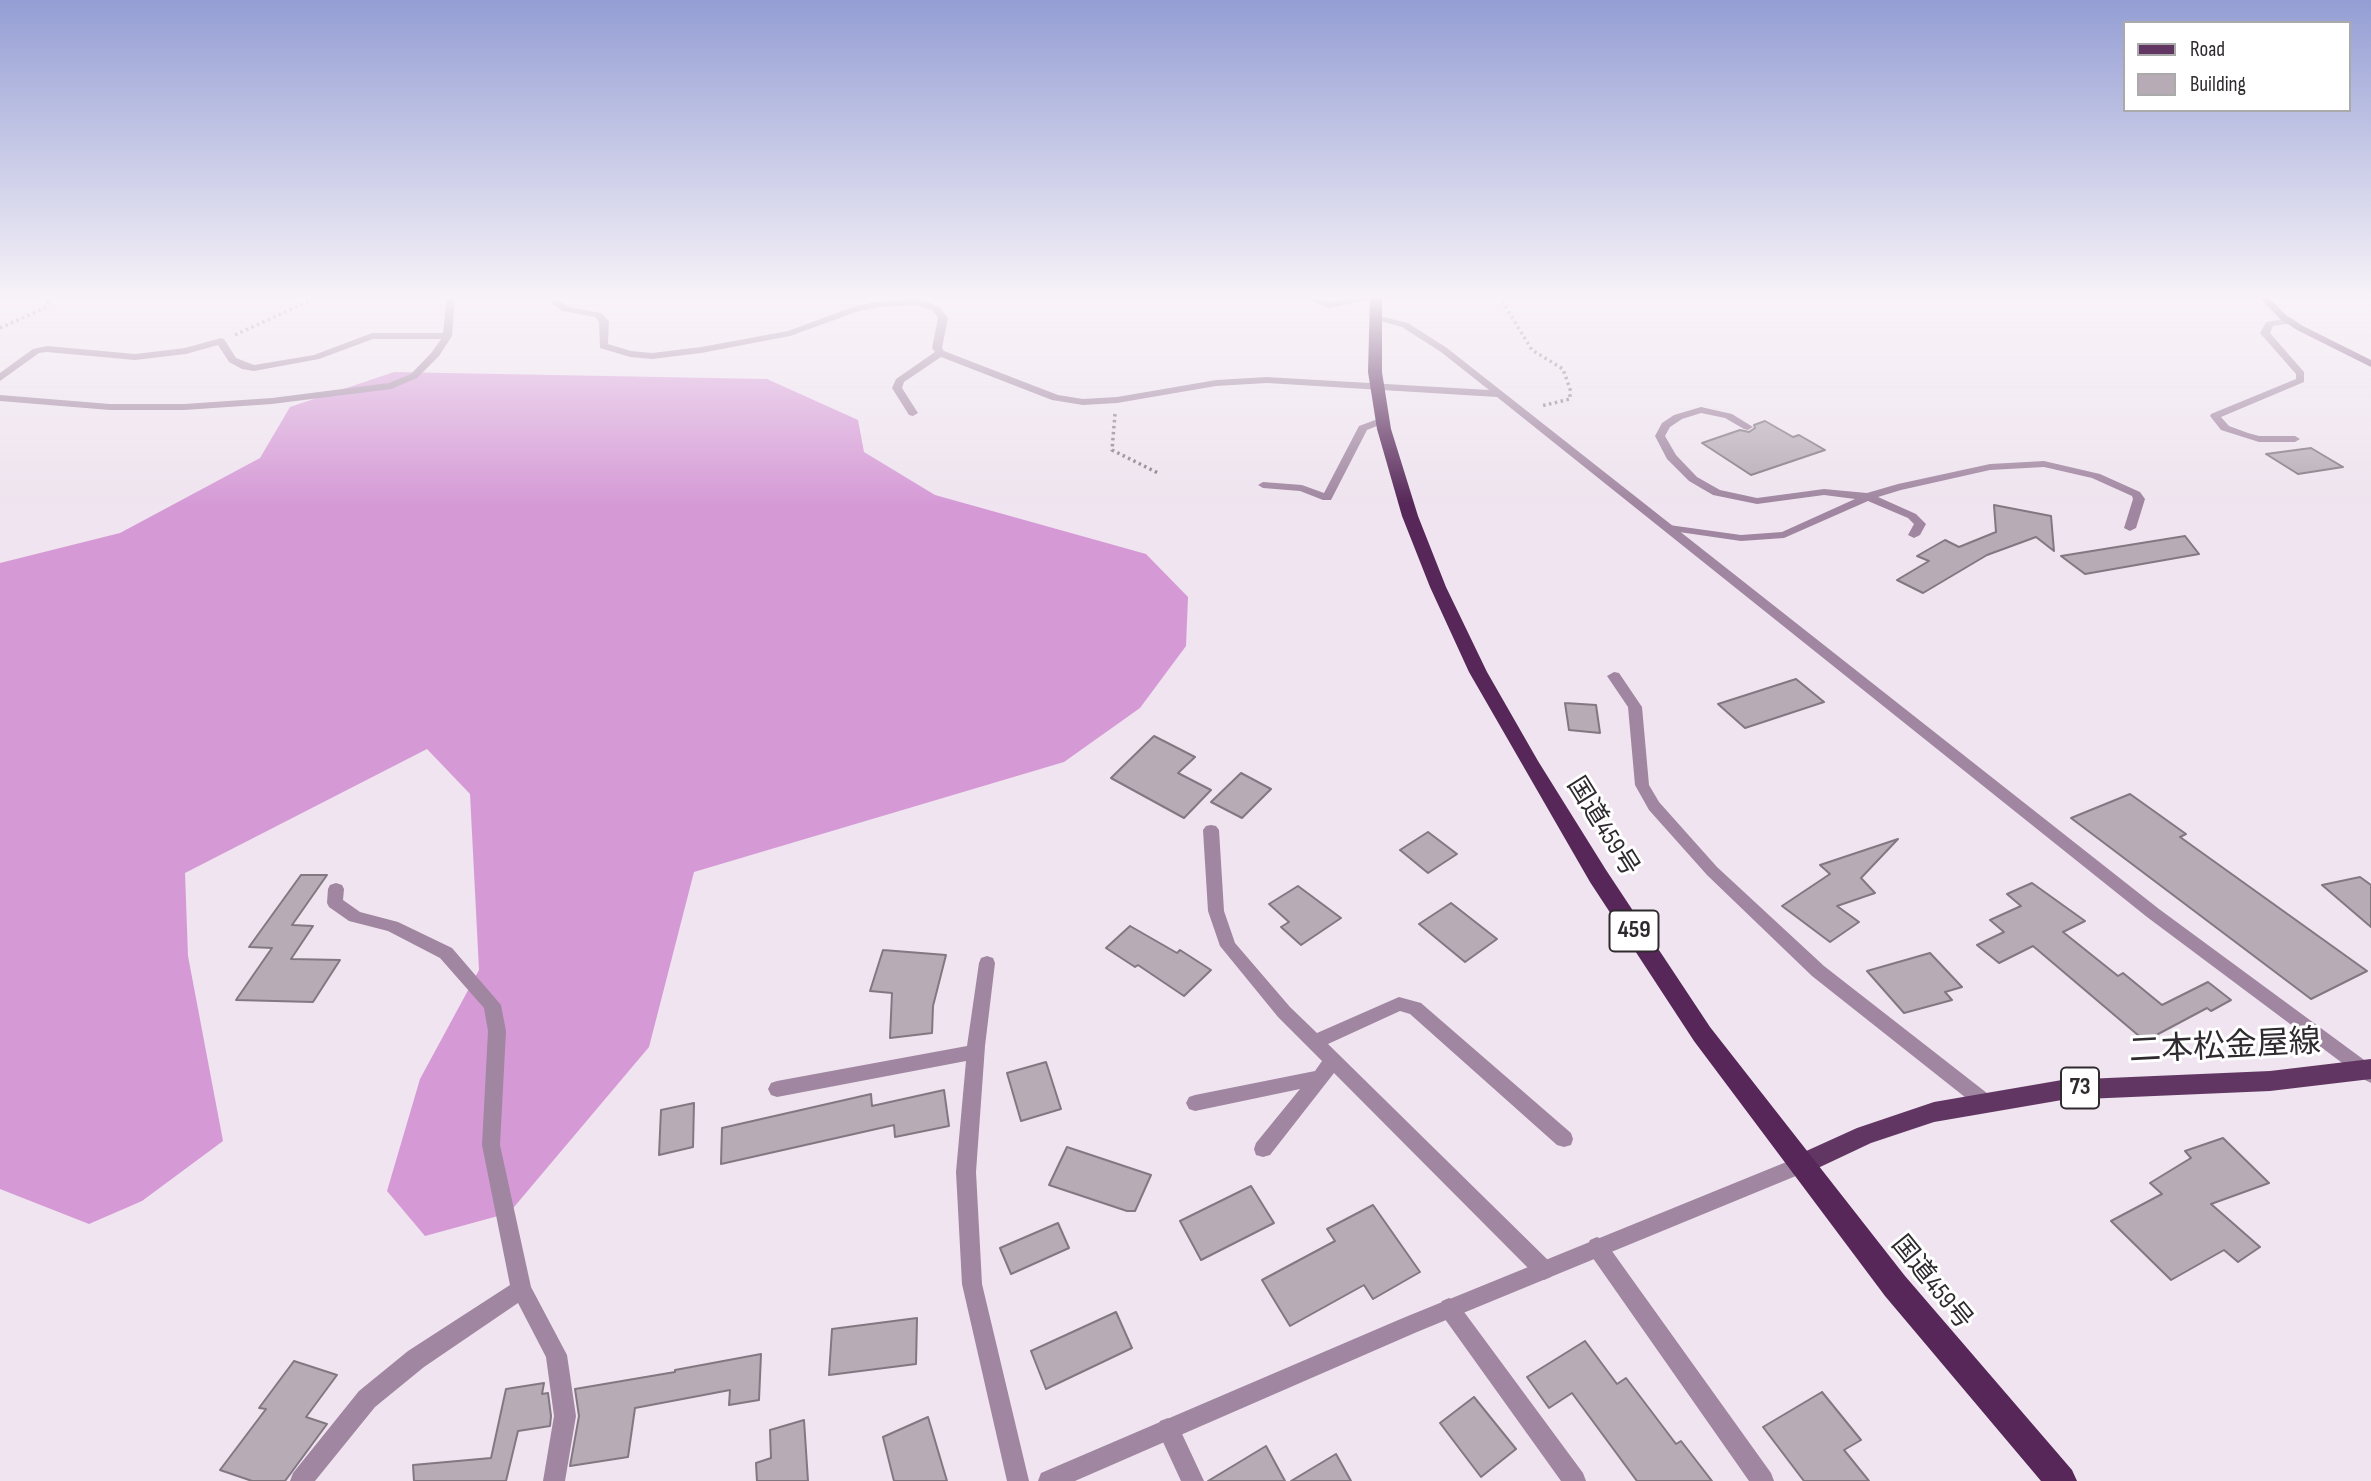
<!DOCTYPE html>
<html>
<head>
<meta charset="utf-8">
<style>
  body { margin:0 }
  #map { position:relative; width:2371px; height:1481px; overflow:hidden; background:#efe4ef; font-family:"Sofia Sans Condensed",sans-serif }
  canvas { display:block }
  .legend { position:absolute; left:2123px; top:21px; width:228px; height:91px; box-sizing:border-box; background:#fff; border:2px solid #abaaab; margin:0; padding:9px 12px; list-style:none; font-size:21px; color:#2e2a2e }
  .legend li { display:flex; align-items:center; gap:14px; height:35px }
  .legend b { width:35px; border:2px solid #abaaab }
</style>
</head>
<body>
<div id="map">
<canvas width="2371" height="1481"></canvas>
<ul class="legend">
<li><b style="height:9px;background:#623663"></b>Road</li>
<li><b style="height:19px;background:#b7acb6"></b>Building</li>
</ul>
</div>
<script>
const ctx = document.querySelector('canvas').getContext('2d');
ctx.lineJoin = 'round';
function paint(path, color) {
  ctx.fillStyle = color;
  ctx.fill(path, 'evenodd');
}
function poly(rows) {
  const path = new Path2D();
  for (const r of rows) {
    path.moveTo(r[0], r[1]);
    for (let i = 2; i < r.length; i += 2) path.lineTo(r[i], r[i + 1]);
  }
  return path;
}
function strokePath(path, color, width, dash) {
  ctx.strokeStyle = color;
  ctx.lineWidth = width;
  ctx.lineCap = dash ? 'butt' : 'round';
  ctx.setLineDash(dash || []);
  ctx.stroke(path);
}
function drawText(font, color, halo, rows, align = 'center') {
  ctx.font = font + ' "Sofia Sans Condensed","Noto Sans JP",sans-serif';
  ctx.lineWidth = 6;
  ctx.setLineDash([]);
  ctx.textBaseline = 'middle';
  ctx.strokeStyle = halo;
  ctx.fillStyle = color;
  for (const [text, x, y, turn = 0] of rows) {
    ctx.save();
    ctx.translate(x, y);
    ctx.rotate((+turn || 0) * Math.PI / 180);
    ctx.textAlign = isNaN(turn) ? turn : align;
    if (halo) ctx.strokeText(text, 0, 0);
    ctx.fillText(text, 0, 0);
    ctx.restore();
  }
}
const forest = poly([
  [394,372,767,379,858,420,864,452,935,495,1146,554,1188,597,1186,646,1140,708,1064,762,694,872,649,1047,509,1213,425,1236,387,1191,420,1079,479,970,470,794,427,749,185,873,188,956,223,1141,142,1201,89,1224,0,1189,0,563,120,533,260,458,290,407]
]);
const building = poly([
  [1765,421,1793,437,1799,435,1825,450,1751,475,1702,443,1740,430,1749,432,1755,428,1754,425,1765,421],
  [2311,448,2343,467,2298,474,2266,454,2311,448],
  [1994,505,2051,516,2054,551,2036,537,1987,555,1923,593,1897,580,1929,561,1917,556,1945,540,1959,547,1996,532,1994,505],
  [2185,536,2199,554,2085,574,2061,556,2185,536],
  [1796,679,1824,702,1745,728,1718,704,1796,679],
  [1565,703,1596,705,1600,733,1569,730,1565,703],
  [1154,736,1195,757,1178,773,1211,790,1184,818,1111,778,1154,736],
  [1241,773,1271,789,1242,818,1211,802,1241,773],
  [2130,794,2186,834,2180,837,2367,971,2311,999,2071,818,2130,794],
  [1428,832,1457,854,1428,873,1400,850,1428,832],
  [1898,839,1861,878,1875,893,1837,906,1859,922,1830,942,1782,906,1830,874,1820,865,1898,839],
  [301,875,327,875,292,925,313,926,291,959,340,960,313,1002,236,1000,272,948,249,947,301,875],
  [2360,877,2371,885,2371,927,2322,885,2360,877],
  [2032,883,2085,921,2063,932,2118,976,2123,973,2162,1005,2208,982,2231,1000,2211,1011,2207,1008,2145,1041,2033,946,1999,963,1977,945,2004,932,1990,920,2021,906,2007,894,2032,883],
  [1298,886,1341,918,1301,945,1281,927,1289,922,1269,904,1298,886],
  [1451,903,1497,939,1465,962,1419,924,1451,903],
  [1130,926,1177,953,1180,950,1211,970,1184,996,1138,965,1135,967,1106,948,1130,926],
  [883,950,946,955,933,1006,932,1033,890,1038,892,993,870,991,883,950],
  [1930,953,1962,987,1945,992,1952,1000,1904,1013,1867,971,1930,953],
  [1046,1062,1061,1109,1021,1121,1007,1073,1046,1062],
  [944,1090,949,1126,895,1137,894,1125,721,1164,722,1128,871,1094,872,1106,944,1090],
  [694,1103,693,1147,659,1155,661,1110,694,1103],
  [2223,1138,2269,1183,2211,1204,2260,1247,2238,1262,2224,1250,2171,1280,2111,1221,2162,1194,2150,1183,2191,1158,2185,1151,2223,1138],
  [1067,1147,1151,1175,1135,1211,1127,1211,1049,1185,1067,1147],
  [1251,1186,1274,1223,1201,1260,1180,1221,1251,1186],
  [1373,1205,1420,1272,1373,1299,1364,1285,1290,1326,1262,1280,1335,1241,1327,1229,1373,1205],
  [1058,1223,1069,1248,1011,1274,1000,1248,1058,1223],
  [1116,1312,1132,1348,1046,1389,1031,1351,1116,1312],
  [917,1318,916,1364,829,1375,832,1329,917,1318],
  [1585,1341,1617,1384,1626,1378,1676,1444,1681,1441,1712,1481,1637,1481,1572,1393,1549,1408,1527,1377,1585,1341],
  [761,1354,759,1400,729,1405,730,1390,635,1408,628,1457,570,1466,579,1416,575,1389,675,1372,675,1370,761,1354],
  [294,1361,337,1375,306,1417,327,1424,285,1481,252,1481,220,1470,266,1409,259,1408,294,1361],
  [544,1383,542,1394,548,1393,551,1416,550,1426,518,1431,506,1481,414,1481,413,1465,491,1458,506,1389,544,1383],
  [1822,1392,1861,1440,1844,1450,1869,1481,1804,1481,1763,1427,1822,1392],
  [1474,1397,1516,1449,1481,1477,1440,1423,1474,1397],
  [928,1417,947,1481,894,1481,883,1437,928,1417],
  [804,1420,808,1481,757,1481,756,1463,771,1458,770,1430,804,1420],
  [1266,1446,1285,1481,1208,1481,1266,1446],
  [1336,1454,1351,1481,1291,1481,1336,1454]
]);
const path = poly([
  [1499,296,1532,350,1563,369,1570,389,1570,399,1541,406],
  [0,328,45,308,51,296],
  [235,335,320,296],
  [1115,414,1112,450,1160,474]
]);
const service = poly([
  [1298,296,1311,296,1330,302,1365,296,1380,297,1329,308,1298,296],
  [2290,318,2293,319,2293,323,2273,326,2270,333,2304,372,2304,382,2221,417,2229,426,2248,433,2259,436,2295,436,2300,439,2295,442,2259,442,2221,430,2210,416,2211,414,2296,379,2296,374,2260,333,2266,322,2290,318],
  [1701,407,1732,414,1753,427,1748,430,1744,429,1725,418,1701,413,1682,419,1670,427,1665,436,1676,455,1697,477,1720,490,1757,498,1824,489,1867,493,1898,484,1990,464,2044,461,2100,474,2140,492,2145,499,2136,528,2130,531,2124,528,2133,499,2132,496,2092,478,2044,467,1990,470,1901,490,1878,497,1916,514,1926,524,1920,535,1914,538,1908,535,1914,524,1908,518,1868,501,1784,538,1741,541,1665,530,1663,528,1669,525,1741,535,1782,532,1855,499,1824,495,1757,504,1713,495,1689,481,1667,459,1655,436,1662,423,1674,415,1701,407],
  [1383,417,1388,420,1387,422,1367,430,1331,500,1323,500,1300,491,1263,488,1258,485,1263,482,1302,485,1324,493,1359,426,1383,417],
  [1597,1237,1604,1240,1771,1473,1774,1481,1749,1481,1590,1254,1587,1247,1590,1240,1597,1237]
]);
const minor = poly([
  [447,296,455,296,452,336,439,356,417,378,391,389,272,404,184,410,110,410,0,401,0,395,110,404,184,404,272,398,389,383,411,374,432,352,441,339,373,339,319,359,254,371,242,369,229,362,218,345,186,354,135,360,47,352,39,353,0,381,0,373,33,349,47,346,135,354,185,348,221,338,224,339,236,358,254,365,314,355,372,333,443,333,447,296],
  [550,296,558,296,559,301,569,307,601,313,609,321,608,344,631,351,652,353,701,347,788,331,853,307,879,301,917,299,938,306,948,318,942,348,944,351,1058,395,1083,399,1117,397,1216,380,1267,377,1489,390,1441,352,1402,327,1370,318,1375,315,1408,323,1447,348,2159,909,2371,1065,2371,1083,2365,1080,2147,917,1497,397,1267,383,1216,386,1117,403,1083,405,1052,400,941,357,904,382,902,388,918,413,913,416,909,415,892,388,896,379,935,352,932,348,938,318,932,310,916,305,879,307,859,311,790,336,701,353,652,359,630,357,600,348,599,322,595,317,563,311,552,304,550,296],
  [1614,672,1619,673,1642,707,1649,785,1659,802,1717,867,1824,966,1992,1097,1995,1103,1992,1109,1986,1111,1980,1109,1812,976,1707,875,1649,810,1635,785,1628,707,1607,676,1614,672],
  [1211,825,1216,826,1219,830,1224,911,1235,943,1290,1007,1317,1033,1399,997,1421,1003,1571,1133,1573,1139,1571,1145,1564,1147,1557,1145,1410,1014,1400,1011,1328,1044,1551,1263,1554,1270,1551,1277,1544,1280,1537,1277,1334,1073,1270,1155,1263,1157,1256,1155,1254,1149,1256,1143,1300,1089,1195,1111,1189,1109,1186,1103,1189,1097,1195,1095,1315,1071,1322,1061,1278,1017,1220,946,1208,911,1203,830,1206,826,1211,825],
  [336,883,342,885,344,889,343,900,360,912,398,922,452,948,501,1005,506,1031,500,1145,531,1287,567,1355,576,1416,565,1481,543,1481,554,1416,546,1357,518,1303,424,1367,375,1407,315,1481,290,1481,293,1473,359,1391,408,1351,510,1285,482,1145,488,1031,484,1008,440,958,388,931,349,921,329,907,327,903,328,889,330,885,336,883],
  [987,956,993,958,995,963,985,1046,976,1172,982,1284,1029,1481,1007,1481,962,1284,956,1172,966,1061,777,1097,771,1095,768,1089,771,1083,777,1081,967,1046,979,963,981,958,987,956],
  [1449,1298,1456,1301,1583,1473,1586,1481,1561,1481,1442,1315,1439,1308,1442,1301,1449,1298],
  [1168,1418,1176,1421,1204,1481,1181,1481,1157,1429,1160,1421,1168,1418]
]);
const tertiary = poly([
  [1801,1156,1808,1159,1810,1165,1808,1171,1417,1332,1075,1481,1038,1481,1041,1473,1403,1318,1801,1156]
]);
const secondary = poly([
  [2258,296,2267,296,2286,315,2303,326,2371,360,2371,367,2297,330,2280,319,2258,296]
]);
const primary = poly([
  [2371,1059,2371,1079,2270,1091,2062,1100,1934,1122,1871,1143,1801,1176,1793,1173,1789,1165,1793,1157,1857,1128,1934,1102,2062,1080,2270,1071,2371,1059]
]);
const trunk = poly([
  [1370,296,1382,296,1382,372,1391,429,1418,516,1446,587,1487,672,1538,761,1606,870,1710,1027,1905,1276,2072,1470,2077,1481,2041,1481,1885,1296,1694,1041,1590,882,1469,672,1430,587,1402,516,1377,429,1368,372,1370,296]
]);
const shields = [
  [1634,931,49],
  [2080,1088,38]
];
const shieldNames = [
  ["459",1634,931],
  ["73",2080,1088]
];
const streetNames = [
  ["国道459号",1602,827,58],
  ["国道459号",1931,1283,51]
];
const nearStreetnames = [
  ["二本松金屋線",2225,1048,-3]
];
paint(forest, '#d59ad6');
paint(building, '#b7acb6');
strokePath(building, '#827882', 2);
strokePath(path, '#888088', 3.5, [2.5, 3.5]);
paint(service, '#a086a0');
paint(minor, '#a086a0');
paint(tertiary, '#a086a0');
paint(secondary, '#7c587d');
paint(primary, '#623663');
paint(trunk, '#562758');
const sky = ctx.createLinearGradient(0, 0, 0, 504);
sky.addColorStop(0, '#949ed4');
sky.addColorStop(0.59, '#f8f3f8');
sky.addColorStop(1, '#f8f3f800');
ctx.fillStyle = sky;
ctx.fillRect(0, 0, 2371, 504);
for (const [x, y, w] of shields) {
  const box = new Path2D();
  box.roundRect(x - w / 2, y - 20.5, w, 41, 5);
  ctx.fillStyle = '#fff';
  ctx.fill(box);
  strokePath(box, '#2e2a2e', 2);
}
drawText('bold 24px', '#2e2a2e', null, shieldNames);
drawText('26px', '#2e2a2e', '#fff', streetNames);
drawText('32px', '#2e2a2e', '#fff', nearStreetnames);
</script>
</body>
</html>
